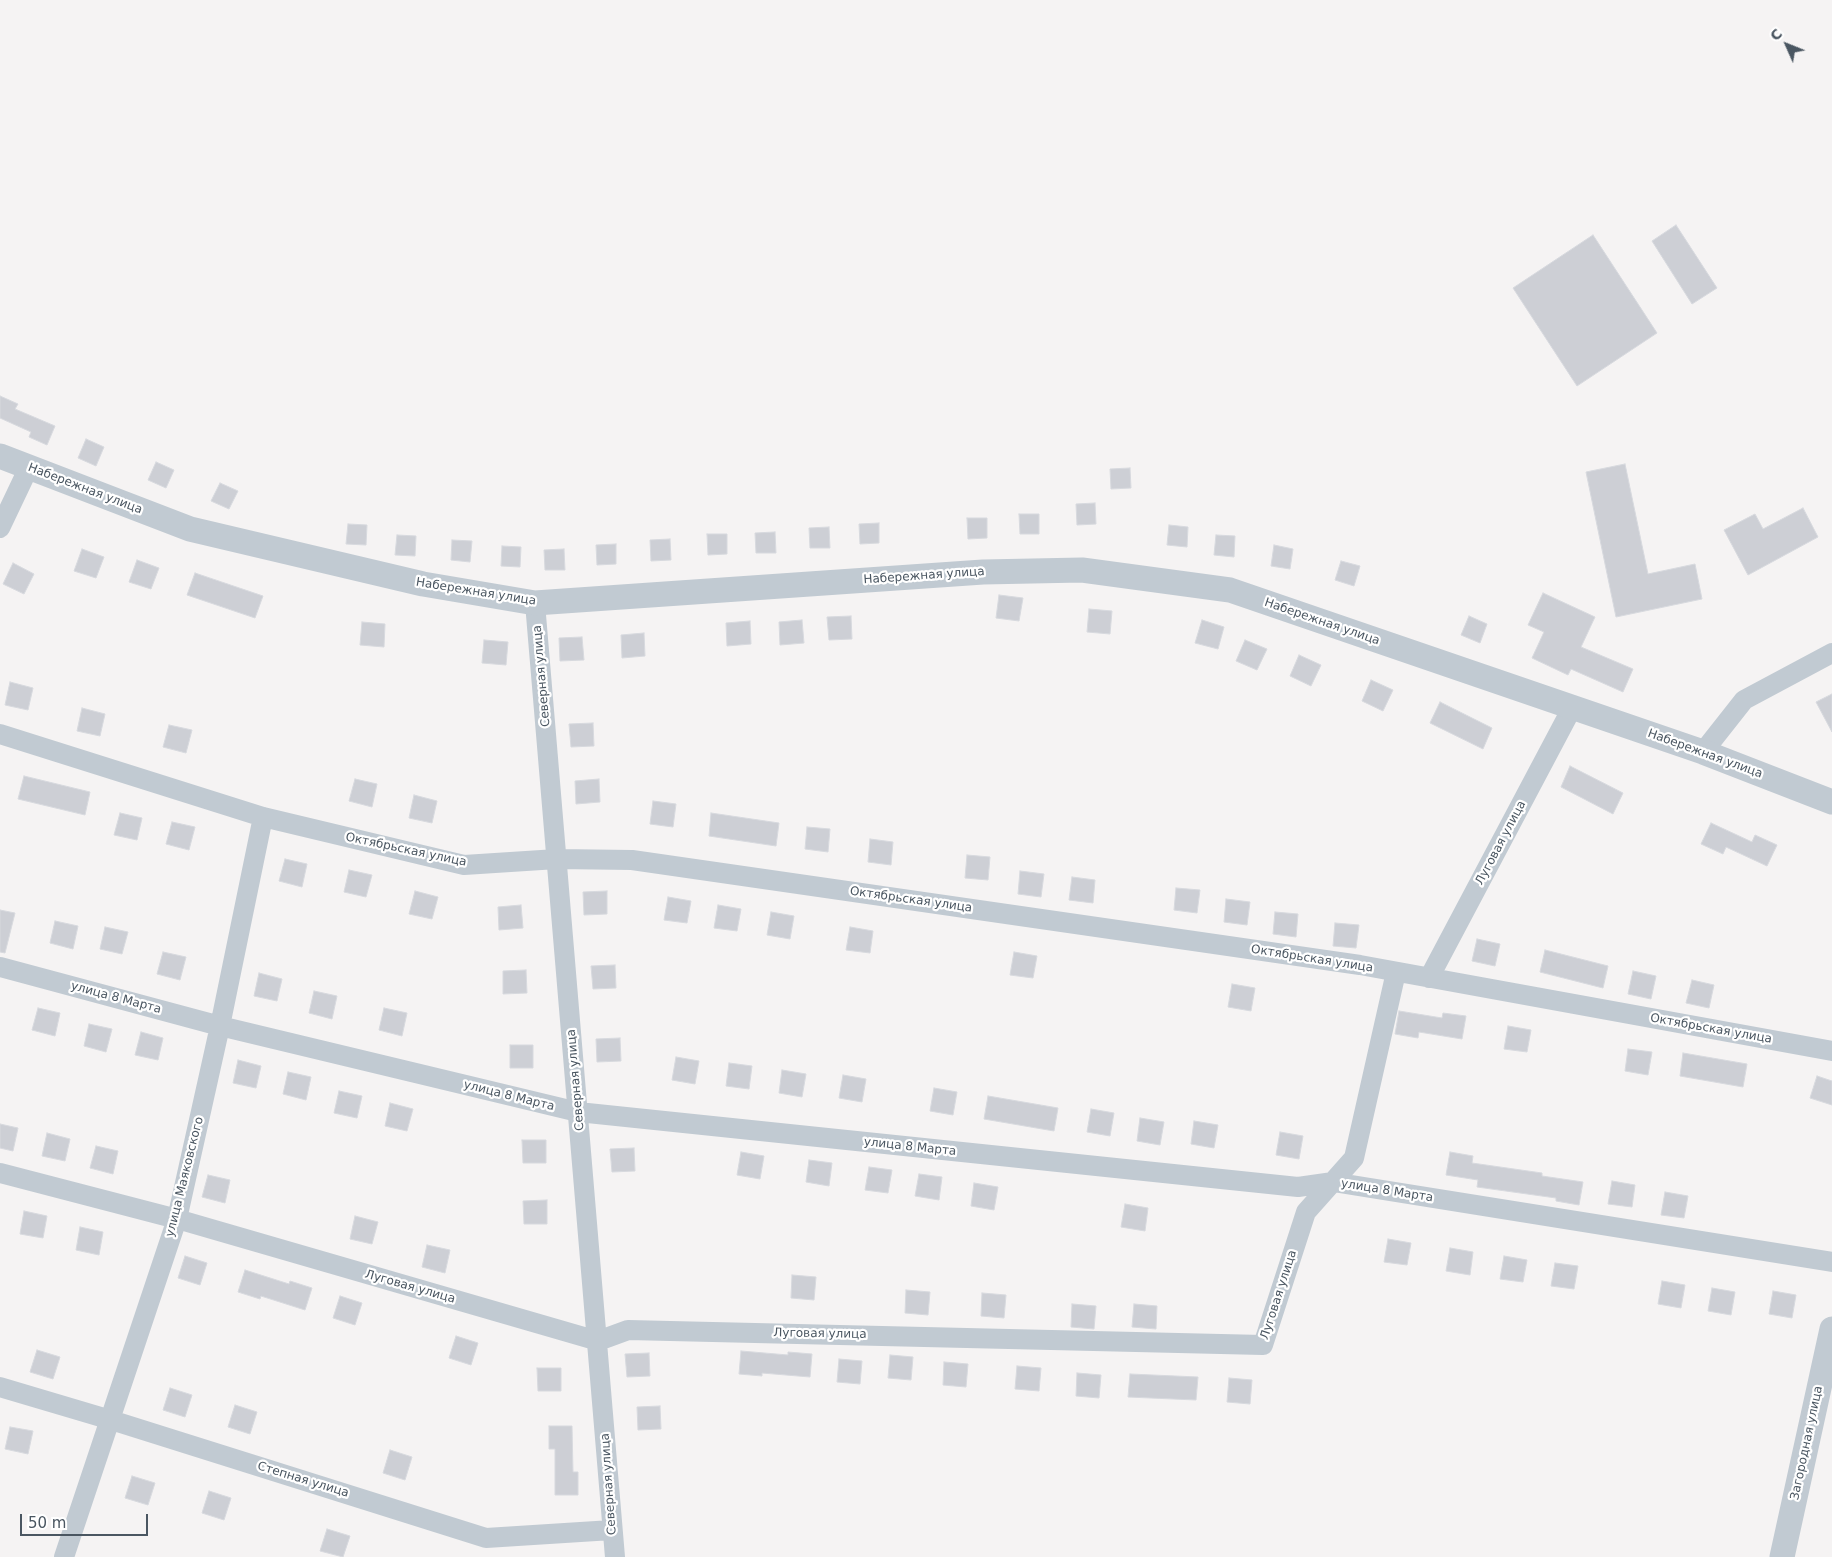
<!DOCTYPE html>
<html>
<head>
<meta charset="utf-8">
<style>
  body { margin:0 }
  #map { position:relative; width:1832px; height:1557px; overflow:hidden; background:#f5f3f3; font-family:"DejaVu Sans",sans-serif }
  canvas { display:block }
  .north { position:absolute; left:1762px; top:20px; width:50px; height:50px; -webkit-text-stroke:4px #fff; paint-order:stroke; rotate:314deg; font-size:14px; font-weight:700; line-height:20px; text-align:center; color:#4a5661 }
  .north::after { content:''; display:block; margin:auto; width:18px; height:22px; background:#4a5661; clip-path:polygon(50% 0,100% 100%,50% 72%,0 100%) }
  .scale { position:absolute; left:20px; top:1514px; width:128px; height:22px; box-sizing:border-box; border:2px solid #4a5661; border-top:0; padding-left:6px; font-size:15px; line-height:18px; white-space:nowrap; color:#4a5661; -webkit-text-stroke:4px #fff; paint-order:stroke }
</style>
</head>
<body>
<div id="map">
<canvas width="1832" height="1557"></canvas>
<div class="north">С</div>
<div class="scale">50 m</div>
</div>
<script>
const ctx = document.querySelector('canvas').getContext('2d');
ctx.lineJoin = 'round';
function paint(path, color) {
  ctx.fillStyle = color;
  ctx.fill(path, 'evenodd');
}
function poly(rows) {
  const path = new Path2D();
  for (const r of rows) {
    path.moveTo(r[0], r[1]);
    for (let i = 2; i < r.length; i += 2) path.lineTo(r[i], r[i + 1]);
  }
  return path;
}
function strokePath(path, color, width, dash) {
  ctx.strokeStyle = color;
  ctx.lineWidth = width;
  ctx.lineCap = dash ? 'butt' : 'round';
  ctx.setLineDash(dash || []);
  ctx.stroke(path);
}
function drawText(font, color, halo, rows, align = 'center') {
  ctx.font = font + ' "DejaVu Sans",sans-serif';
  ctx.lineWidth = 4.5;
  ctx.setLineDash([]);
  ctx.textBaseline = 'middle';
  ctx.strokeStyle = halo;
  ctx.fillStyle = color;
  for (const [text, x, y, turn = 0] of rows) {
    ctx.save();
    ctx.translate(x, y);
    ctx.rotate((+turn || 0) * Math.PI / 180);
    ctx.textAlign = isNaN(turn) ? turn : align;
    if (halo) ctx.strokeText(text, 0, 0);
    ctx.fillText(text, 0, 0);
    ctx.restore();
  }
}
const building = poly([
  [1676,225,1717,288,1692,304,1652,241,1676,225],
  [1593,235,1657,333,1577,386,1513,288,1593,235],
  [0,396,18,404,15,409,55,426,47,445,29,437,31,432,0,418,0,396],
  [86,439,104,447,96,466,78,458,86,439],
  [156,462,174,470,166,488,148,480,156,462],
  [1625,464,1648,574,1695,564,1702,599,1616,617,1586,472,1625,464],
  [1130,468,1131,488,1111,489,1110,469,1130,468],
  [220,483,238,491,229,509,211,501,220,483],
  [1095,503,1096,524,1077,525,1076,504,1095,503],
  [1803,508,1818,537,1748,575,1724,530,1755,514,1763,529,1803,508],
  [1019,514,1039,514,1039,534,1020,534,1019,514],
  [967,518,987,518,987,538,968,539,967,518],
  [879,523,879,543,860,544,859,524,879,523],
  [348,524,367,525,366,545,346,544,348,524],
  [1169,525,1188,527,1187,547,1167,545,1169,525],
  [829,527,830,548,810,548,809,528,829,527],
  [775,532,776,553,756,553,755,533,775,532],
  [707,534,727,534,727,554,708,555,707,534],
  [397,535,416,536,415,556,395,555,397,535],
  [1216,535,1235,536,1234,557,1214,555,1216,535],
  [670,539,671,560,651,561,650,540,670,539],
  [452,540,472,541,470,562,451,560,452,540],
  [616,544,616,564,597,565,596,545,616,544],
  [1274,545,1293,549,1290,569,1271,566,1274,545],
  [502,546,521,547,520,567,501,566,502,546],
  [82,549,104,557,96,578,74,571,82,549],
  [564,549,565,570,545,570,544,550,564,549],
  [137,560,159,568,151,589,129,582,137,560],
  [1341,561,1360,566,1354,586,1335,580,1341,561],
  [13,563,34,574,24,594,3,584,13,563],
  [195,573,263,596,255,618,187,595,195,573],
  [1543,593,1595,617,1581,647,1633,669,1623,692,1571,669,1568,675,1532,658,1544,632,1528,625,1543,593],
  [999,595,1023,598,1019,621,996,618,999,595],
  [1089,609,1112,611,1110,634,1087,632,1089,609],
  [851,616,852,639,829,640,827,617,851,616],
  [1469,616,1487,624,1480,643,1461,635,1469,616],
  [802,620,804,643,780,645,779,622,802,620],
  [1202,620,1224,627,1218,649,1195,643,1202,620],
  [750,621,751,644,727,646,726,623,750,621],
  [362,622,385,624,384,647,360,645,362,622],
  [644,633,645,656,622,658,621,635,644,633],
  [582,637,584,660,560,661,559,638,582,637],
  [484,640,508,642,506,665,482,663,484,640],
  [1245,640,1267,649,1257,670,1236,661,1245,640],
  [1299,655,1321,665,1311,686,1290,676,1299,655],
  [1371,680,1393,690,1383,711,1362,701,1371,680],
  [10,682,33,688,28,710,5,705,10,682],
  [1832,694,1832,732,1816,702,1832,694],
  [1440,702,1492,728,1483,749,1430,723,1440,702],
  [82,708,105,714,100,736,77,731,82,708],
  [593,723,594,746,571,747,569,724,593,723],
  [169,725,192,730,186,753,163,747,169,725],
  [1570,766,1623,793,1613,814,1561,787,1570,766],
  [24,776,90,792,85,815,18,799,24,776],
  [355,779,377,784,372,807,349,801,355,779],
  [599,779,600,802,576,804,575,781,599,779],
  [414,795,437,801,432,823,409,818,414,795],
  [653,801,676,804,673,827,650,824,653,801],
  [120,813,142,818,137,840,114,835,120,813],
  [711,813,779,823,776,846,709,836,711,813],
  [172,822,195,827,189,850,166,844,172,822],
  [1711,823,1752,842,1755,835,1777,845,1767,866,1726,847,1723,854,1701,844,1711,823],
  [807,827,830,829,828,852,805,849,807,827],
  [870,839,893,842,891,865,868,862,870,839],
  [967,855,990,857,988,880,965,878,967,855],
  [285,859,307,864,302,887,279,881,285,859],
  [349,870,372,875,366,897,344,892,349,870],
  [1020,871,1044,874,1041,897,1018,894,1020,871],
  [1072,877,1095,880,1093,903,1069,900,1072,877],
  [1176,888,1200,890,1197,913,1174,910,1176,888],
  [415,891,438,897,432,919,409,914,415,891],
  [607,891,607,914,584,915,583,892,607,891],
  [668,897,691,901,687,923,664,920,668,897],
  [1226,899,1250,902,1247,925,1224,922,1226,899],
  [521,905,523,928,499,930,498,907,521,905],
  [718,905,741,909,737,931,714,928,718,905],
  [0,910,15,913,5,953,0,952,0,910],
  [771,912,794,916,790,939,767,935,771,912],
  [1275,912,1298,914,1296,937,1273,934,1275,912],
  [55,921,78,926,73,949,50,943,55,921],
  [1335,923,1359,925,1356,948,1333,946,1335,923],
  [105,927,128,932,122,954,100,949,105,927],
  [850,927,873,931,870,953,846,950,850,927],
  [1477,939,1500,944,1495,966,1472,961,1477,939],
  [1545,950,1608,966,1603,988,1540,972,1545,950],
  [163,952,186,957,180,980,157,974,163,952],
  [1014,952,1037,956,1033,978,1010,975,1014,952],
  [615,965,616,988,593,989,591,966,615,965],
  [526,970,527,993,503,994,503,971,526,970],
  [1633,971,1656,976,1651,999,1628,994,1633,971],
  [259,973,282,979,277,1001,254,996,259,973],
  [1692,980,1714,985,1709,1008,1686,1003,1692,980],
  [1232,984,1255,988,1251,1011,1228,1007,1232,984],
  [314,991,337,996,332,1019,309,1013,314,991],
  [38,1008,60,1013,55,1036,32,1030,38,1008],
  [384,1008,407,1013,402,1036,379,1030,384,1008],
  [1399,1011,1442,1018,1443,1013,1466,1016,1462,1039,1419,1032,1418,1038,1395,1034,1399,1011],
  [89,1024,112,1029,106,1052,84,1046,89,1024],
  [1508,1026,1531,1030,1527,1052,1504,1049,1508,1026],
  [141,1032,163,1038,158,1060,135,1055,141,1032],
  [620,1038,621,1061,597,1062,596,1039,620,1038],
  [510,1045,533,1045,533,1068,510,1068,510,1045],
  [1628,1049,1652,1052,1648,1075,1625,1071,1628,1049],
  [1683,1053,1747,1064,1743,1087,1680,1076,1683,1053],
  [676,1057,699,1061,695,1084,672,1080,676,1057],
  [238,1060,261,1066,256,1088,233,1083,238,1060],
  [729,1063,752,1066,749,1089,726,1086,729,1063],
  [782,1070,806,1074,802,1097,779,1093,782,1070],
  [288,1072,311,1077,306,1100,283,1094,288,1072],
  [843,1075,866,1079,862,1102,839,1098,843,1075],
  [1817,1076,1832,1081,1832,1105,1810,1098,1817,1076],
  [934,1088,957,1092,953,1115,930,1111,934,1088],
  [339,1091,362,1096,357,1118,334,1113,339,1091],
  [988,1096,1058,1108,1054,1131,984,1119,988,1096],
  [390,1103,413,1109,407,1131,385,1126,390,1103],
  [1091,1109,1114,1113,1110,1136,1087,1132,1091,1109],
  [1140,1118,1164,1122,1160,1145,1137,1141,1140,1118],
  [1194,1121,1218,1125,1214,1148,1191,1144,1194,1121],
  [0,1124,18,1128,13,1151,0,1148,0,1124],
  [1280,1132,1303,1136,1299,1159,1276,1155,1280,1132],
  [47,1133,70,1139,65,1161,42,1156,47,1133],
  [522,1140,546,1140,546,1163,523,1163,522,1140],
  [96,1146,118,1151,113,1174,90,1168,96,1146],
  [634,1148,635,1171,612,1172,610,1149,634,1148],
  [741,1152,764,1156,760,1179,737,1175,741,1152],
  [1450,1152,1473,1156,1472,1163,1542,1173,1542,1176,1583,1182,1579,1205,1556,1201,1556,1198,1477,1187,1478,1180,1446,1175,1450,1152],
  [809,1160,832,1163,829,1186,806,1182,809,1160],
  [869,1167,892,1170,888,1193,865,1190,869,1167],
  [919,1174,942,1177,939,1200,915,1196,919,1174],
  [208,1175,230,1180,225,1203,202,1197,208,1175],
  [1612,1181,1635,1185,1632,1207,1608,1204,1612,1181],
  [974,1183,998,1187,994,1210,971,1206,974,1183],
  [1665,1192,1688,1196,1684,1218,1661,1215,1665,1192],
  [547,1200,547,1224,524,1224,523,1201,547,1200],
  [1125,1204,1148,1208,1145,1231,1121,1227,1125,1204],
  [24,1211,47,1216,43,1238,20,1234,24,1211],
  [355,1216,378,1222,372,1244,350,1239,355,1216],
  [80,1227,103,1232,99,1255,76,1250,80,1227],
  [1388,1239,1411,1243,1407,1265,1384,1262,1388,1239],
  [427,1245,450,1250,445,1273,422,1267,427,1245],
  [1450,1248,1473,1252,1470,1275,1446,1271,1450,1248],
  [185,1256,207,1263,200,1285,178,1278,185,1256],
  [1504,1256,1527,1260,1523,1282,1500,1279,1504,1256],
  [1555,1263,1578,1266,1574,1289,1551,1286,1555,1263],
  [245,1270,289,1284,290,1281,312,1288,305,1310,261,1296,260,1299,238,1292,245,1270],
  [792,1275,816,1277,814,1300,791,1298,792,1275],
  [1662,1281,1685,1285,1681,1308,1658,1304,1662,1281],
  [1712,1288,1735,1292,1731,1315,1708,1311,1712,1288],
  [906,1290,930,1292,928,1315,905,1313,906,1290],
  [1773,1291,1796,1295,1792,1318,1769,1314,1773,1291],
  [982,1293,1006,1295,1004,1318,981,1316,982,1293],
  [340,1296,362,1303,355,1325,333,1318,340,1296],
  [1072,1304,1096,1306,1094,1329,1071,1327,1072,1304],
  [1134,1304,1157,1306,1156,1329,1132,1327,1134,1304],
  [456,1336,478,1343,471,1365,449,1358,456,1336],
  [37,1350,60,1357,53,1379,30,1372,37,1350],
  [741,1351,788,1355,788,1352,812,1354,810,1377,762,1373,762,1376,739,1374,741,1351],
  [649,1353,650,1376,627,1377,625,1354,649,1353],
  [890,1355,913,1357,911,1380,888,1378,890,1355],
  [839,1359,862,1361,860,1384,837,1382,839,1359],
  [944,1362,968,1364,966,1387,943,1385,944,1362],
  [1017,1366,1041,1368,1039,1391,1015,1389,1017,1366],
  [537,1368,561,1368,561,1391,538,1391,537,1368],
  [1077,1373,1101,1375,1099,1398,1076,1396,1077,1373],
  [1130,1374,1198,1377,1196,1400,1128,1397,1130,1374],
  [1229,1378,1252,1380,1250,1404,1227,1402,1229,1378],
  [170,1388,192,1395,185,1417,163,1410,170,1388],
  [235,1405,257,1412,250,1434,228,1427,235,1405],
  [660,1406,661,1429,638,1430,637,1407,660,1406],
  [549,1426,572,1426,573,1472,578,1472,578,1495,555,1495,555,1449,549,1449,549,1426],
  [10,1427,33,1431,28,1454,5,1449,10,1427],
  [390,1450,412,1457,405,1480,383,1473,390,1450],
  [132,1476,155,1483,148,1505,125,1498,132,1476],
  [209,1491,231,1498,224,1520,202,1513,209,1491],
  [327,1529,350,1536,343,1557,320,1551,327,1529]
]);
const minor = poly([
  [0,528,29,467],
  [535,603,615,1557],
  [0,734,263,817,464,865,557,859,632,860,1360,965,1832,1051],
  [1703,752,1744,700,1832,653],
  [0,967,220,1026,578,1112,1298,1187,1333,1182,1832,1262],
  [1429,978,1572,708],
  [0,1173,177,1219,598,1341,628,1330,1263,1345,1306,1212,1354,1158,1396,972],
  [0,1387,111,1420,486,1538,612,1530],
  [64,1557,177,1219,220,1026,263,817]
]);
const tertiary = poly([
  [0,456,190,529,423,584,535,603,983,572,1082,570,1230,590,1703,752,1832,802],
  [1782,1557,1832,1329]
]);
const streetNames = [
  ["Набережная улица",85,489,21],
  ["Набережная улица",924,576,-4],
  ["Набережная улица",476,592,9],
  ["Набережная улица",1322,622,19],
  ["Северная улица",542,676,-95],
  ["Набережная улица",1705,754,20],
  ["Луговая улица",1501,843,-62],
  ["Октябрьская улица",406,850,12],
  ["Октябрьская улица",911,900,8],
  ["Октябрьская улица",1312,959,9],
  ["улица 8 Марта",116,998,15],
  ["Октябрьская улица",1711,1029,10],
  ["Северная улица",576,1080,-95],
  ["улица 8 Марта",509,1096,14],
  ["улица 8 Марта",910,1147,6],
  ["улица Маяковского",185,1177,-76],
  ["улица 8 Марта",1387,1191,9],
  ["Луговая улица",410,1287,16],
  ["Луговая улица",1279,1295,-72],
  ["Луговая улица",820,1334,1],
  ["Загородная улица",1807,1443,-78],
  ["Степная улица",303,1480,17],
  ["Северная улица",609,1484,-94]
];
paint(building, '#cdcfd5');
strokePath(building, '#d7d9de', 1);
strokePath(minor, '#c1cad2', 20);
strokePath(tertiary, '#c1cad2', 25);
drawText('12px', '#4a5661', '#fff', streetNames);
</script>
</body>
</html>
